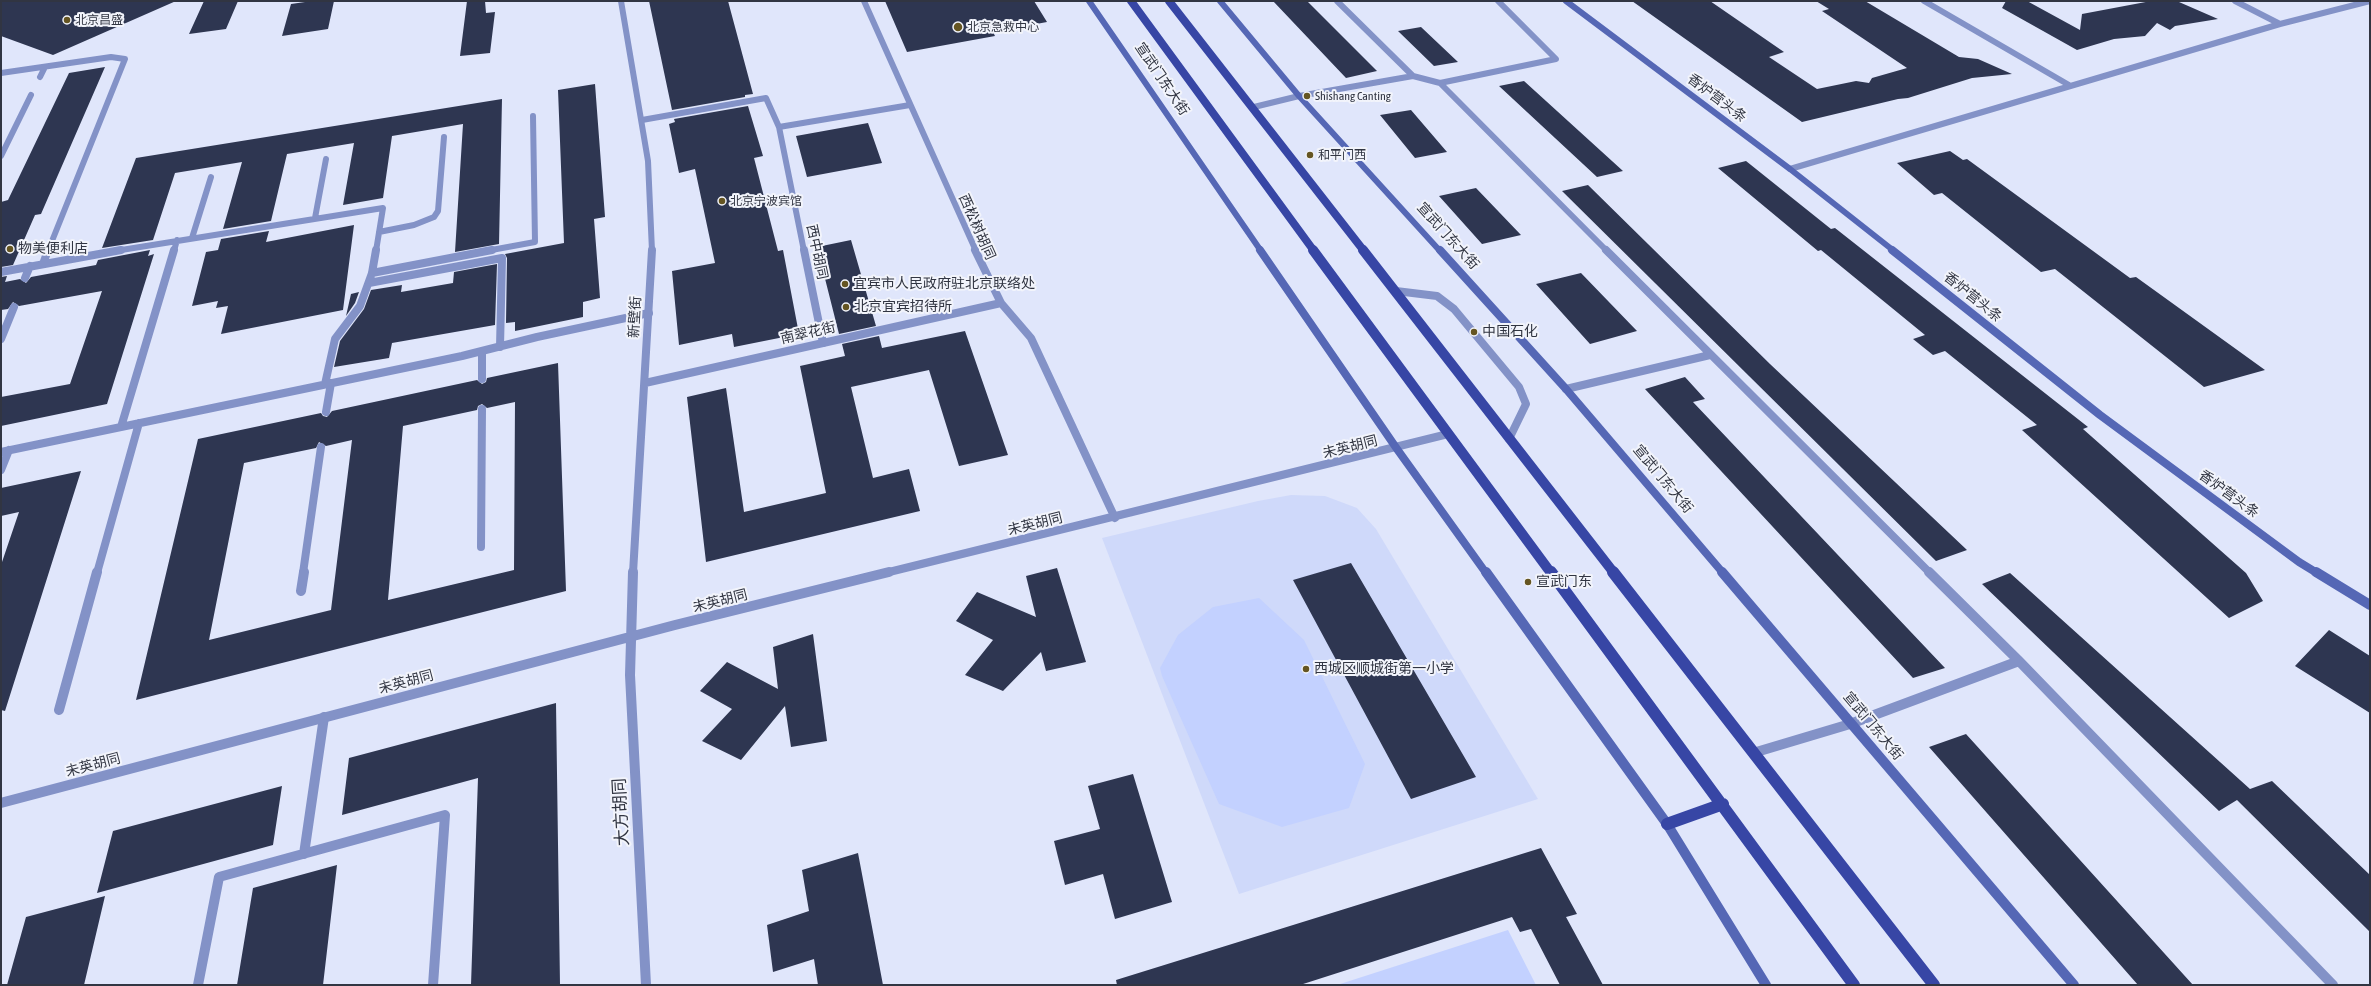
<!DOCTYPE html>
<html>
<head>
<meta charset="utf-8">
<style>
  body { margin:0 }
  #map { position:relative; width:2371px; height:986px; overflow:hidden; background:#e0e6fb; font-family:"Asap Condensed",sans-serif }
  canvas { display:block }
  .frame { position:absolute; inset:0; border:2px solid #313542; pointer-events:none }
</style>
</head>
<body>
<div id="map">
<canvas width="2371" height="986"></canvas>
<div class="frame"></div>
</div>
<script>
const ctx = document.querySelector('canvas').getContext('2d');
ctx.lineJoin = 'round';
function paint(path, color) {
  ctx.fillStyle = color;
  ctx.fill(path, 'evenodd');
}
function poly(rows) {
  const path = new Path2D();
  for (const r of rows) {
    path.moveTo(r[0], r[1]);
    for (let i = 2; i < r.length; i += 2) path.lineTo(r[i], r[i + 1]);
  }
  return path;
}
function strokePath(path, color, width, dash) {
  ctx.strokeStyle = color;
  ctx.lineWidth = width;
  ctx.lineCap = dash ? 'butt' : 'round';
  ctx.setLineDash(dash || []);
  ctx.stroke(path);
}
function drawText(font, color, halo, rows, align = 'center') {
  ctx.font = font + ' "Asap Condensed","Noto Sans SC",sans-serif';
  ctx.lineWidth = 4;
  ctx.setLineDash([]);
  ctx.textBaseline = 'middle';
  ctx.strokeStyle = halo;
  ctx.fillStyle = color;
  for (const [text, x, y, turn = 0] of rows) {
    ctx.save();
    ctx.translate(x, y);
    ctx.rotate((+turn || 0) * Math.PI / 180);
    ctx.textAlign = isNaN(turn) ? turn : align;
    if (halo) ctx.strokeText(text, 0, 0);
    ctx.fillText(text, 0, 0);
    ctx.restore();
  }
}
const built = poly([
  [1291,495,1325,496,1357,508,1376,529,1538,799,1239,894,1102,538,1258,501]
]);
const green = poly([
  [1259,598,1304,640,1365,764,1349,808,1282,827,1219,804,1162,676,1160,668,1178,635,1213,607],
  [1508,930,1536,985,1337,985]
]);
const building = poly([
  [1,1,176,1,53,55,1,36],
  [204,1,238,1,226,29,189,34],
  [312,1,334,1,328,29,282,36,291,4],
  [467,1,485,1,486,13,495,12,490,53,460,56],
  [649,1,728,1,753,94,745,95,745,97,672,110],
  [885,1,1034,1,1047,22,993,32,995,36,907,52],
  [1273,1,1307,1,1377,71,1346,78],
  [1632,1,1710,1,1784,52,1769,57,1817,89,1856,81,1869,83,1872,78,1907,68,1822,11,1829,9,1816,1,1865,1,1959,57,1978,59,2012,74,1972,78,1908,98,1898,99,1802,122],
  [2006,1,2027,1,2080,30,2082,14,2151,1,2179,2,2218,19,2175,26,2170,30,2157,23,2145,36,2114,39,2077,50,2002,8],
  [1421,27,1458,62,1434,66,1398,31],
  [105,67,41,214,35,215,13,265,1,267,1,202,8,200,69,73],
  [1524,81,1623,171,1597,177,1499,86],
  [595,84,605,217,594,219,600,298,583,302,583,317,515,331,515,322,506,323,507,258,505,254,564,243,558,90],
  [502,99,499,244,455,252,463,124,392,136,383,198,343,205,354,143,287,154,271,221,223,229,242,162,175,173,153,240,102,248,136,158],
  [748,106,763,156,754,158,778,251,783,250,799,334,734,347,732,334,679,345,672,271,715,263,695,169,679,173,669,124,675,122,674,119],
  [1411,110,1447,152,1415,158,1380,115],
  [868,123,882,163,807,177,796,136],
  [1950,151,1963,160,1967,159,2130,278,2136,277,2265,370,2204,387,2055,269,2041,272,1942,193,1934,195,1897,163],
  [1746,161,1831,229,1835,228,2088,427,2083,429,2246,573,2263,601,2229,618,2022,430,2037,425,1945,351,1933,355,1913,339,1925,335,1821,250,1818,251,1718,168],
  [1588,185,1770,364,1967,550,1936,561,1562,191],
  [1476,188,1521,235,1482,244,1439,196],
  [354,225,343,310,221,334,228,306,216,308,218,301,192,306,206,252,218,250,221,239,269,231,266,242],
  [851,240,876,326,839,334,817,247],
  [150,250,148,256,154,254,107,404,1,426,1,397,70,384,102,291,19,306,13,302,8,309,1,310,1,277,7,276,5,282,20,279,26,283,31,277,96,265,98,260],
  [497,264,495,325,392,343,389,358,334,367,340,341,364,309,371,290,402,285,401,292,453,283,454,272],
  [1581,273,1637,331,1590,344,1536,284],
  [359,292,355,303,346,316,351,294],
  [965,331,1008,455,959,466,929,370,851,387,873,478,909,469,920,511,706,562,687,397,726,388,744,512,826,493,800,366,845,356,842,344,879,336,882,348],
  [558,363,566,591,136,700,198,439,321,413,323,416,327,417,332,411,477,380,482,384,486,382,487,378],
  [515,402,514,570,388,600,403,426,477,410,478,406,482,404,487,408],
  [352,440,331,610,209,640,244,463,316,448,319,442,326,446],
  [1685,377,1705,399,1693,402,1945,668,1913,678,1645,389],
  [81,471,5,711,1,710,1,565,19,512,1,516,1,488],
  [1351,563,1476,777,1411,799,1293,580],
  [1057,568,1086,662,1046,671,1041,652,1003,691,965,675,993,640,956,621,977,592,1036,617,1026,576],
  [2010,573,2250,789,2272,781,2370,875,2370,932,2237,800,2219,811,1982,584],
  [2329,630,2370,656,2370,713,2295,666],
  [813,634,827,741,791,747,785,706,741,760,702,741,732,709,700,691,727,662,778,689,773,647],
  [556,703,560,985,471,985,478,778,342,815,349,758],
  [1966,734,2193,985,2138,985,1929,747],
  [1133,774,1172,902,1115,919,1103,874,1065,885,1054,841,1100,829,1088,786],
  [282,786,273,845,97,893,113,831],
  [1541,848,1577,914,1566,917,1603,985,1560,985,1531,929,1520,932,1512,917,1300,985,1117,985,1116,980],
  [858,853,883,985,818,985,814,959,773,972,767,925,809,911,802,870],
  [337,865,323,985,237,985,253,888],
  [105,896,84,985,7,985,26,917]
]);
const laneFar2 = poly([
  [1,73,111,57,125,59,48,251],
  [40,77,45,67],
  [642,120,766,98,779,127,804,251],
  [779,127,910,105],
  [1,156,31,95],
  [315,218,326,159],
  [379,232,414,225,434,217,438,211,444,137],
  [192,238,211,177],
  [115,251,383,208,376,251],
  [174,251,177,240],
  [486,251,535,242,533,116]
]);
const laneFar1 = poly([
  [804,250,823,343],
  [43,264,48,250],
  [1,272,121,250],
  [372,273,492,250],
  [25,278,30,266],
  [369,283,502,258,500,347],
  [1396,291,1437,296,1454,309,1519,387,1526,404,1509,439],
  [1,339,14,307],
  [482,351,482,379],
  [325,384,335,339,360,306,372,273,376,250],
  [326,412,331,383],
  [121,427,174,250],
  [1,452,462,356,537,337,649,313],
  [1,470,9,450],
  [481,547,482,409],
  [97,573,139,423],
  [303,573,321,447]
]);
const lane = poly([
  [301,591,304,572],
  [59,710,97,572],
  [304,854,324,717],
  [198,985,219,877,445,815,433,985]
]);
const streetFar2 = poly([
  [621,1,648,161,652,251],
  [864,1,976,251],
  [1337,1,1413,76,1440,83,1607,251],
  [1924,1,2069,85],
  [2280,24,2370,1],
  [1440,83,1556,59,1498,1],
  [1254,107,1299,96,1413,76],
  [1790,169,2280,24,2235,1]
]);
const streetFar1 = poly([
  [975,250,1001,303,1031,338,1115,518],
  [1606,250,1930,573],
  [645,383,1001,303],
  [1566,389,1710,355],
  [633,573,652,250],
  [885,573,1448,434]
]);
const street = poly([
  [633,572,630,675,646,985],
  [1929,572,2019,661,2333,985],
  [1753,753,1850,724,2019,661],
  [1,803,675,625,889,572]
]);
const secondaryFar2 = poly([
  [1089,1,1261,251],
  [1220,1,1299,96,1440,251],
  [1566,1,1790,169,1894,251]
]);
const secondaryFar1 = poly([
  [1260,250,1397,449,1486,573],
  [1440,250,1566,389,1723,573],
  [1892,250,2100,415,2299,562,2317,573]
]);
const secondary = poly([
  [1486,572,1667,824,1766,985],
  [1722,572,2074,985],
  [2316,572,2370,605]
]);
const primaryFar2 = poly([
  [1131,1,1314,251],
  [1169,1,1364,251]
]);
const primaryFar1 = poly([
  [1313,250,1551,573],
  [1363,250,1614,573]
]);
const primary = poly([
  [1551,572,1854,985],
  [1613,572,1934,985],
  [1667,824,1723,804]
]);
const markers = [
  [67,20,4,"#655522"],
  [958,27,5,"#655522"],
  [1307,96,4,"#655522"],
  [1310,155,4,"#655522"],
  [722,201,4,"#655522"],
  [10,249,4,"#655522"],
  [845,284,4,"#655522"],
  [846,307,4,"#655522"],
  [1474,332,4,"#655522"],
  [1528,582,4,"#655522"],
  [1306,669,4,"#655522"]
];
const farPoinames = [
  ["北京昌盛",75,20],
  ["北京急救中心",967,27],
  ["Shishang Canting",1315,96],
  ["和平门西",1318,155],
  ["北京宁波宾馆",730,201]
];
const streetNames = [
  ["宣武门东大街",1162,79,56],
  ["香炉营头条",1717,98,37],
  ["西松树胡同",977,227,66],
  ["宣武门东大街",1448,236,48],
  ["西中胡同",817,252,78],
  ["香炉营头条",1973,297,39],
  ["新壁街",635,317,-87],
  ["南翠花街",808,333,-13],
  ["未英胡同",1350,447,-14],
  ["宣武门东大街",1663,479,50],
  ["香炉营头条",2229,494,36],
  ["未英胡同",1035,524,-14],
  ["未英胡同",720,601,-14],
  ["未英胡同",406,682,-15],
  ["宣武门东大街",1873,726,50],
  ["未英胡同",93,765,-15]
];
const poiNames = [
  ["物美便利店",18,249],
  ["宜宾市人民政府驻北京联络处",853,284],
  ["北京宜宾招待所",854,307],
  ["中国石化",1482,332],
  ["宣武门东",1536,582],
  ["西城区顺城街第一小学",1314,669]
];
const nearStreetnames = [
  ["大方胡同",621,812,-93]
];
paint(built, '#cfd9fa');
paint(green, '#c3d1ff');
paint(building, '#2e3651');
strokePath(laneFar2, '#8392c7', 6);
strokePath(laneFar1, '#8392c7', 8);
strokePath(lane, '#8392c7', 10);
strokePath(streetFar2, '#8392c7', 6);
strokePath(streetFar1, '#8392c7', 8);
strokePath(street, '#8392c7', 10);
strokePath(secondaryFar2, '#5567b5', 6);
strokePath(secondaryFar1, '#5567b5', 8);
strokePath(secondary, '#5567b5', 10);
strokePath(primaryFar2, '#3746a5', 8);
strokePath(primaryFar1, '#3746a5', 10);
strokePath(primary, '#3746a5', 12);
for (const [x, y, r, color] of markers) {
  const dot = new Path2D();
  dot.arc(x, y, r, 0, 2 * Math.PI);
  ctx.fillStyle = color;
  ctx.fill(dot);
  strokePath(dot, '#f2f4fb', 1.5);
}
drawText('12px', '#313542', '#f2f4fb', farPoinames, 'left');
drawText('14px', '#313542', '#f2f4fb', streetNames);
drawText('14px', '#313542', '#f2f4fb', poiNames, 'left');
drawText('17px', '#313542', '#f2f4fb', nearStreetnames);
</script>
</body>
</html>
